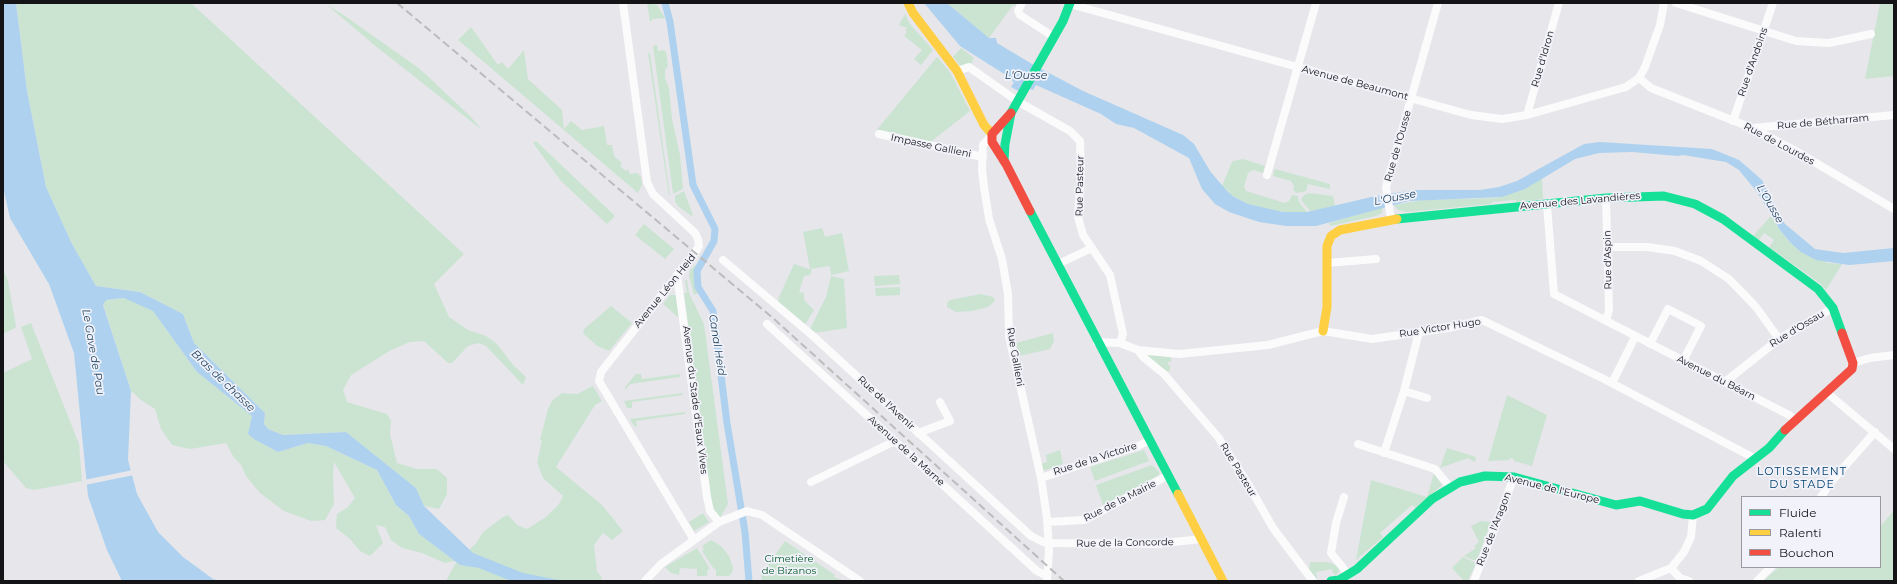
<!DOCTYPE html>
<html>
<head>
<meta charset="utf-8">
<style>
  body { margin:0 }
  #map { position:relative; width:1897px; height:584px; overflow:hidden; background:#e6e6eb; font-family:Montserrat,sans-serif }
  canvas { display:block }
  .frame { position:absolute; inset:0; border:4px solid #141417; pointer-events:none }
  .legend { position:absolute; left:1741px; top:496px; width:140px; height:72px; box-sizing:border-box; background:#f2f2fa; border:1px solid #99999f; margin:0; padding:5px 7px; list-style:none; font-size:12px; color:#141417 }
  .legend li { display:flex; align-items:center; gap:8px; height:20px }
  .legend b { width:20px; border:1px solid #99999f }
</style>
</head>
<body>
<div id="map">
<canvas width="1897" height="584"></canvas>
<div class="frame"></div>
<ul class="legend">
<li><b style="height:5px;background:#16e098"></b>Fluide</li>
<li><b style="height:5px;background:#ffcf43"></b>Ralenti</li>
<li><b style="height:5px;background:#f24e42"></b>Bouchon</li>
</ul>
</div>
<script>
const ctx = document.querySelector('canvas').getContext('2d');
ctx.lineJoin = 'round';
function paint(path, color) {
  ctx.fillStyle = color;
  ctx.fill(path, 'evenodd');
}
function poly(rows) {
  const path = new Path2D();
  for (const r of rows) {
    path.moveTo(r[0], r[1]);
    for (let i = 2; i < r.length; i += 2) path.lineTo(r[i], r[i + 1]);
  }
  return path;
}
function strokePath(path, color, width, dash) {
  ctx.strokeStyle = color;
  ctx.lineWidth = width;
  ctx.lineCap = dash ? 'butt' : 'round';
  ctx.setLineDash(dash || []);
  ctx.stroke(path);
}
function drawText(font, color, halo, rows, align = 'center') {
  ctx.font = font + ' Montserrat,sans-serif';
  ctx.lineWidth = 3.5;
  ctx.setLineDash([]);
  ctx.textBaseline = 'middle';
  ctx.strokeStyle = halo;
  ctx.fillStyle = color;
  for (const [text, x, y, turn = 0] of rows) {
    ctx.save();
    ctx.translate(x, y);
    ctx.rotate((+turn || 0) * Math.PI / 180);
    ctx.textAlign = isNaN(turn) ? turn : align;
    if (halo) ctx.strokeText(text, 0, 0);
    ctx.fillText(text, 0, 0);
    ctx.restore();
  }
}
const green = poly([
  [16,3,191,3,464,254,434,284,449,317,468,330,486,336,497,344,513,365,526,377,523,385,486,346,478,343,468,346,452,363,448,363,424,341,410,342,391,350,351,375,343,390,347,402,387,414,391,421,390,434,397,463,417,469,437,469,447,478,447,494,439,509,424,506,416,488,346,432,283,435,268,429,264,424,265,413,194,343,183,314,140,292,96,286,72,244,46,187,27,91],
  [647,3,657,5,665,18,653,19,650,22],
  [947,3,1017,3,1015,6,1013,5,989,38],
  [1880,3,1894,3,1894,76,1865,79],
  [326,4,345,16,420,69,471,117,482,130,373,44],
  [905,14,910,24,933,50,921,65,914,59,922,50,904,36,907,32,905,30,907,28,899,25],
  [471,27,498,65,502,62,508,69,524,50,528,79,562,110,564,129,571,121,582,130,604,126,607,145,612,145,614,156,622,163,620,166,626,171,629,169,629,174,637,173,641,177,642,185,638,193,458,40],
  [657,45,658,51,664,50,666,52,668,66,665,70,665,78,669,88,672,119,680,155,683,189,675,193,673,193,653,46],
  [961,48,974,58,970,66,961,67,953,57],
  [648,53,650,53,670,196,669,196],
  [937,57,950,72,970,111,928,144,875,132],
  [536,141,615,216,607,224,561,181,533,143],
  [1243,159,1265,166,1263,173,1253,170,1248,173,1244,187,1246,191,1285,203,1289,201,1292,195,1298,196,1299,202,1307,212,1283,212,1266,209,1248,204,1234,197,1222,186,1231,164,1233,161],
  [1275,169,1330,184,1330,189,1308,184,1306,191,1297,193,1293,190,1294,186,1291,181,1273,176],
  [1542,178,1543,199,1517,202,1515,200,1493,202,1491,204,1407,212,1398,210,1394,205,1422,200,1496,198,1525,189],
  [684,191,693,215,691,216,678,206,675,201,675,196],
  [1308,193,1333,196,1335,206,1311,212,1301,200,1303,196],
  [1383,207,1382,213,1376,216,1330,226,1329,223],
  [1771,216,1780,230,1790,242,1828,263,1842,264,1826,290,1821,284,1769,247,1774,240,1764,233,1759,240,1753,236],
  [644,224,674,249,665,259,635,235],
  [822,228,825,237,842,233,849,271,831,275,830,266,810,269,803,232],
  [794,264,812,270,810,275,804,276,799,292,804,293,804,300,814,310,805,325,778,302,779,297],
  [695,265,698,268,696,271,697,288,700,292,694,295,689,276,690,270],
  [3,269,8,281,16,326,15,328,3,334],
  [899,275,900,284,875,286,874,276],
  [831,276,844,279,847,328,814,333,810,329,826,297],
  [685,280,687,280,689,293,704,324,728,504,720,518,716,514,712,507,684,293,687,293],
  [900,287,900,295,876,296,875,288],
  [981,294,993,297,995,301,988,307,972,311,956,312,947,307,947,303,950,300],
  [670,295,677,295,679,318,663,304],
  [125,298,153,311,197,372,252,416,248,434,278,452,308,443,326,446,377,470,396,505,409,516,419,534,455,561,445,563,422,553,402,548,391,540,385,527,376,525,383,543,370,556,360,551,350,539,336,528,337,514,348,507,355,498,334,462,333,476,334,504,325,520,311,521,284,511,260,493,246,476,241,465,233,456,226,443,190,449,172,445,161,429,155,409,141,400,131,391,103,304,106,300],
  [611,306,632,323,609,351,597,346,584,334,583,330],
  [31,323,79,444,82,481,34,490,26,488,3,461,3,373,32,359,21,327],
  [1053,333,1054,341,1050,349,1019,356,1016,343],
  [1149,354,1171,357,1171,362,1168,362,1168,365,1170,365,1170,371,1164,371,1147,359],
  [636,374,641,374,642,379,680,374,680,377,630,384,625,390,625,387],
  [593,386,602,401,595,405,556,467,602,505,623,531,612,540,603,533,594,545,597,572,601,576,602,581,446,581,455,564,477,542,483,532,503,517,508,515,517,525,527,529,546,517,559,504,563,496,543,478,537,462,542,441,540,440,548,409,552,401,562,393,577,394],
  [682,393,683,395,632,402,632,408,627,408,624,401],
  [1507,395,1547,415,1532,466,1514,461,1514,459,1510,458,1509,460,1488,461],
  [685,412,685,414,636,421,637,426,635,427,630,419],
  [1447,448,1476,457,1475,462,1468,458,1440,468],
  [1060,450,1063,464,1043,471,1041,464,1047,462,1046,455],
  [1144,450,1149,461,1095,481,1090,467],
  [1152,465,1159,472,1159,475,1103,505,1096,485],
  [1434,473,1442,485,1416,508,1412,505,1380,533,1383,537,1356,560,1371,480,1427,497],
  [1894,510,1894,581,1763,581,1779,567,1880,567,1880,527],
  [703,513,709,522,694,531,689,522],
  [1481,521,1491,522,1477,560,1473,560,1464,556,1476,548,1474,546,1479,542,1471,526],
  [711,540,721,546,729,556,733,568,732,573,729,576,716,576,716,569,714,569,702,551,704,549,702,546],
  [785,541,835,575,834,577,844,581,762,581,761,574],
  [697,548,710,569,708,569,707,576,697,576,697,569,680,568,679,575,671,573,665,567],
  [1463,557,1476,563,1468,581,1464,581,1452,568],
  [1310,562,1327,562,1336,565,1340,570,1336,575,1333,573,1332,569,1316,572,1317,580,1309,570]
]);
const water = poly([
  [3,3,16,3,27,91,46,187,72,244,96,286,140,292,183,314,194,343,265,413,264,424,268,429,283,435,346,432,416,488,424,506,473,553,523,573,564,581,511,581,479,568,460,565,419,534,409,516,396,505,377,470,326,446,308,443,278,452,254,439,248,434,252,416,197,372,153,311,124,298,106,300,103,305,131,391,128,460,137,494,158,532,183,557,213,579,220,581,122,581,107,550,88,496,74,353,49,284,10,218,3,187],
  [924,3,947,3,989,38,996,38,997,43,1032,64,1083,91,1183,135,1194,144,1210,171,1226,190,1234,197,1248,204,1283,212,1307,212,1380,195,1417,190,1480,190,1499,187,1517,181,1584,144,1600,142,1712,149,1739,160,1762,180,1785,224,1815,249,1843,253,1894,248,1894,261,1849,265,1816,260,1801,252,1790,242,1780,230,1757,192,1739,170,1726,162,1683,155,1678,156,1632,152,1599,153,1575,159,1525,189,1502,197,1409,201,1316,226,1286,226,1259,222,1229,212,1215,204,1202,189,1189,158,1134,128,1116,124,1101,114,1036,85,1033,90,1030,89,1024,94,1011,87,1014,82,1009,79,1009,77,960,46]
]);
const pier = poly([
  [133,470,134,475,85,485,84,480]
]);
const canal = poly([
  [665,3,670,22,693,185,715,229,714,241,697,271,698,287,713,311,727,423,745,532,749,581]
]);
const street = poly([
  [623,3,647,182,653,194,695,233,698,239,699,246,695,253,601,372,599,381,694,540],
  [1022,3,1018,11,1020,15,1054,37],
  [1676,3,1796,41,1829,43,1871,34],
  [1070,4,1471,115,1502,119,1527,115,1626,87,1639,78,1645,67,1660,25,1664,3],
  [957,71,969,67,1017,101,1070,131,1080,141,1081,172,1078,217,1083,235,1110,275,1123,334,1120,343],
  [1639,78,1651,88,1752,128,1794,150,1894,209],
  [1527,115,1559,3],
  [1733,121,1773,3],
  [1752,128,1894,115],
  [879,134,983,157],
  [991,136,983,145,982,170,984,187,989,219,1002,259,1008,294,1009,336,1041,478,1047,518,1049,551,1047,581],
  [1267,175,1316,3],
  [1547,205,1554,294,1789,415,1795,420],
  [1391,220,1386,187,1438,3],
  [1608,247,1647,247,1675,251,1701,261,1729,279,1756,307,1779,339],
  [723,260,813,336,1031,536,1043,542,1053,543,1156,544,1201,539],
  [1327,263,1376,259],
  [1058,264,1092,248],
  [677,275,707,497,710,511,719,522],
  [1606,321,1609,310,1606,198],
  [767,324,1037,571,1047,576],
  [1097,342,1120,343,1138,350,1179,354,1268,345,1323,331,1372,339,1448,328,1482,320,1604,379,1754,458],
  [1650,344,1668,309,1701,326,1683,361],
  [1138,350,1143,357,1164,374,1218,437,1248,484,1273,528,1313,581],
  [1853,363,1870,358,1894,355],
  [1725,382,1779,339,1833,308],
  [1612,383,1635,337],
  [1404,391,1427,398],
  [1826,392,1894,449],
  [918,433,950,421,940,402],
  [1358,444,1435,469,1450,487],
  [1384,453,1404,391,1419,332],
  [1041,478,1138,446,1150,440],
  [811,482,895,441],
  [1344,497,1336,523,1331,553,1348,574],
  [1821,497,1830,483,1875,432],
  [1047,522,1085,520,1167,476],
  [1671,568,1680,578,1689,581],
  [645,581,661,564,719,522,747,511,762,515,860,581],
  [1474,581,1514,477],
  [1639,581,1671,568,1684,552,1691,537,1693,515],
  [1757,581,1771,567]
]);
const fast = poly([
  [1004,161,1005,144,1011,113,1063,21,1070,3],
  [1030,211,1178,494],
  [1397,219,1606,198,1664,196,1695,204,1723,219,1818,289,1833,308,1842,333],
  [1331,581,1339,580,1357,569,1432,499,1460,482,1485,476,1514,477,1616,505,1640,501,1683,514,1693,515,1707,509,1733,476,1769,448,1785,430]
]);
const slow = poly([
  [908,3,913,13,957,71,984,125,992,134],
  [1323,331,1327,307,1327,246,1331,236,1340,230,1397,219],
  [1178,494,1223,581]
]);
const jam = poly([
  [1011,113,992,134,992,142,1006,164,1030,211],
  [1785,430,1852,369,1853,363,1842,333]
]);
const rail = poly([
  [397,3,774,319,1064,581]
]);
const streetNames = [
  ["Rue d'Idron",1543,59,-74],
  ["Rue d'Andoins",1753,62,-71],
  ["Avenue de Beaumont",1355,83,15],
  ["Rue de Bétharram",1823,122,-5],
  ["Rue de Lourdes",1779,144,28],
  ["Impasse Gallieni",931,146,12],
  ["Rue de l'Ousse",1398,146,-74],
  ["Rue Pasteur",1080,186,-89],
  ["Avenue des Lavandières",1580,201,-5],
  ["Rue d'Aspin",1608,260,-91],
  ["Avenue Léon Heid",665,291,-51],
  ["Rue Victor Hugo",1440,328,-9],
  ["Rue d'Ossau",1797,329,-31],
  ["Rue Gallieni",1015,357,80],
  ["Avenue du Béarn",1716,378,27],
  ["Avenue du Stade d'Eaux Vives",695,400,83],
  ["Rue de l'Avenir",886,403,43],
  ["Avenue de la Marne",906,451,42],
  ["Rue de la Victoire",1095,459,-18],
  ["Rue Pasteur",1238,470,59],
  ["Avenue de l'Europe",1552,489,14],
  ["Rue de la Mairie",1120,501,-27],
  ["Rue de l'Aragon",1494,529,-69],
  ["Rue de la Concorde",1125,543,-1]
];
const parkNames = [
  ["Cimetière",789,559],
  ["de Bizanos",789,571]
];
const waterNames = [
  ["L'Ousse",1026,76],
  ["L'Ousse",1395,198,-11],
  ["L'Ousse",1770,204,60],
  ["Canal Heïd",717,345,81],
  ["Le Gave de Pau",93,352,80],
  ["Bras de chasse",223,381,44]
];
const neighbourhoodNames = [
  ["LOTISSEMENT",1802,472],
  ["DU STADE",1802,485]
];
paint(green, '#cbe4d2');
paint(water, '#add1ef');
paint(pier, '#e6e6eb');
strokePath(canal, '#add1ef', 7);
strokePath(street, '#fbfbfc', 8);
strokePath(fast, '#16e098', 9);
strokePath(slow, '#ffcf43', 9);
strokePath(jam, '#f24e42', 9);
strokePath(rail, '#bcbcbc', 2, [8, 4]);
drawText('10px', '#141417', '#f2f2fa', streetNames);
drawText('10px', '#005826', '#f2f2fa', parkNames);
drawText('italic 11px', '#163e5a', '#f2f2fa', waterNames);
ctx.letterSpacing = '1px';
drawText('11px', '#003f6e', '#f2f2fa', neighbourhoodNames);
ctx.letterSpacing = '0px';
</script>
</body>
</html>
